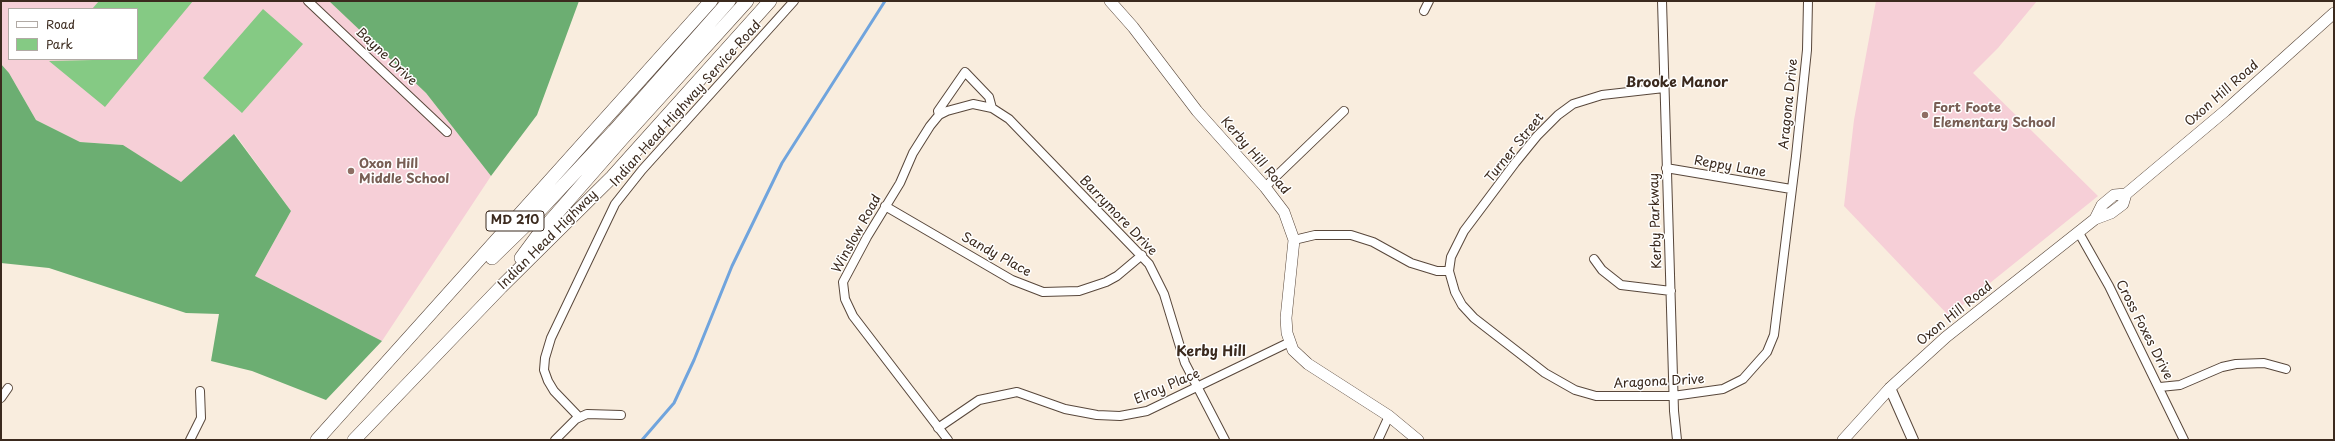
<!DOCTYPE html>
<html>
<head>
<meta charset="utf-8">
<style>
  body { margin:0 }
  #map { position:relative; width:2335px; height:441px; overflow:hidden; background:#f9edde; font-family:"Playpen Sans",sans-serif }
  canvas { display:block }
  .frame { position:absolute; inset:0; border:2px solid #3b2a1e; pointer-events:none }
  .legend { position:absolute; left:8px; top:8px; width:130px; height:52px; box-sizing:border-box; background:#fff; border:1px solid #b1aaa5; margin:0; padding:5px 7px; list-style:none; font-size:12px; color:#3b2a1e }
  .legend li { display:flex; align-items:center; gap:8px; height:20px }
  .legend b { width:20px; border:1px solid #b1aaa5 }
</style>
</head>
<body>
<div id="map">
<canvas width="2335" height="441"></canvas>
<div class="frame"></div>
<ul class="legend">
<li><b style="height:5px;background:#fff"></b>Road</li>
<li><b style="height:11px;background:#85ca84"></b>Park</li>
</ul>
</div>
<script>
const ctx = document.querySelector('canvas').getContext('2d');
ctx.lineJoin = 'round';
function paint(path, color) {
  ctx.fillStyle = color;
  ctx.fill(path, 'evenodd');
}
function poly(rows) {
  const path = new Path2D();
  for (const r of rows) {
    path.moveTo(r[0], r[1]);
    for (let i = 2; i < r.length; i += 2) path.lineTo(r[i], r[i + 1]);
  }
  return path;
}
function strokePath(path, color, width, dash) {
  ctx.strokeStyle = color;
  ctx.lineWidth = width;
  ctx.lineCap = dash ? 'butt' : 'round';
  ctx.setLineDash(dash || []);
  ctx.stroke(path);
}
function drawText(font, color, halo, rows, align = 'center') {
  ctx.font = font + ' "Playpen Sans",sans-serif';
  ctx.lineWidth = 3;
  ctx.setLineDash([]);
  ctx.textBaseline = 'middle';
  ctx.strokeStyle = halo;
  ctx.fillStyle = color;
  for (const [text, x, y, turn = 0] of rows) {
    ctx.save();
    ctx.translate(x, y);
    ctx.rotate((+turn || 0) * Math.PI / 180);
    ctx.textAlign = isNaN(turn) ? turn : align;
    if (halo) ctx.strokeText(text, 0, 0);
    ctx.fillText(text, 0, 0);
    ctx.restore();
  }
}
const built = poly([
  [1,1,329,1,426,93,491,176,382,341,255,276,291,211,235,134,181,183,123,145,80,142,36,120,9,73,1,64],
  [9,9,137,9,137,59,9,59],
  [1876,1,2037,1,1998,48,1973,73,2098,196,1949,316,1844,206,1854,120]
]);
const green = poly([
  [99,1,193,1,105,107,49,61,137,59,137,9,92,9],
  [263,9,303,44,242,113,203,78]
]);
const forest = poly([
  [329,1,579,1,537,115,491,176,426,93],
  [1,64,9,73,36,120,80,142,123,145,181,182,234,134,291,211,255,276,382,341,326,400,252,371,211,361,219,314,186,313,49,268,1,263]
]);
const stream = poly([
  [642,440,674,403,694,360,732,266,782,163,885,1]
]);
const minor = poly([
  [308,1,447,132],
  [1662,1,1674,411,1677,440],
  [1424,11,1429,1],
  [1664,88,1602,95,1573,104,1558,115,1537,136,1515,163,1464,231,1451,257,1449,271,1455,292,1462,305,1474,318,1545,373,1575,390,1596,396,1673,396,1723,389,1743,379,1767,352,1774,335,1796,156,1807,50,1808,1],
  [939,115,938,111,965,72,989,97,992,108],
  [1666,168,1791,189],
  [1265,187,1344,111],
  [885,206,1012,280,1043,292,1079,291,1106,282,1117,276,1142,255],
  [2079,233,2109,286,2184,440],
  [1294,240,1315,235,1351,235,1373,242,1411,263,1437,271,1449,271],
  [1594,259,1602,270,1621,285,1671,291],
  [2160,387,2180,385,2222,367,2236,364,2264,363,2286,369],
  [1,398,8,388],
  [579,417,554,391,548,381,544,370,545,358,551,338,615,204,642,170,794,1],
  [938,428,979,400,1017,392,1065,409,1097,415,1120,416,1147,411,1290,342],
  [190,440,201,418,200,391],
  [555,440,576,419,587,414,621,415],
  [948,440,853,316,845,299,843,282,867,237,900,183,913,153,930,126,939,115,947,111,973,104,992,108,1009,119,1149,264,1164,294,1185,363,1225,440],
  [1378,440,1389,416]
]);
const tertiary = poly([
  [1890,388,1913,440]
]);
const secondary = poly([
  [1110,1,1133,27,1197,111,1265,187,1284,212,1294,240,1286,318,1287,333,1293,350,1308,364,1389,416,1418,440],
  [2095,219,2102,205,2114,195,2126,194],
  [1843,440,1890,388,1946,337,2095,219,2111,213,2123,204,2126,194,2225,111,2334,13]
]);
const trunk = poly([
  [492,258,528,223,614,131,729,1],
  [521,258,538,235,622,139,747,1],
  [317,440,711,1],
  [354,440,501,287,612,177,770,1]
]);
const markers = [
  [1925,115,4,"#8d6e63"],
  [351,171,4,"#8d6e63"]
];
const shields = [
  [515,221,58]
];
const shieldNames = [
  ["MD 210",515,221]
];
const streetNames = [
  ["Bayne Drive",386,57,43],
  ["Oxon Hill Road",2222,94,-41],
  ["Indian Head Highway Service Road",686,104,-48],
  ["Aragona Drive",1789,104,-84],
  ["Turner Street",1515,148,-51],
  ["Kerby Hill Road",1255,156,49],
  ["Reppy Lane",1730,167,10],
  ["Barrymore Drive",1118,216,46],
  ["Kerby Parkway",1656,221,-92],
  ["Winslow Road",857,234,-61],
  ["Indian Head Highway",548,240,-45],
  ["Sandy Place",996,255,29],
  ["Oxon Hill Road",1955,314,-39],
  ["Cross Foxes Drive",2144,330,63],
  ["Aragona Drive",1659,382,-3],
  ["Elroy Place",1167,387,-23]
];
const educationNames = [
  ["Fort Foote",1933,108],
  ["Elementary School",1933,123],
  ["Oxon Hill",359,164],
  ["Middle School",359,179]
];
const neighbourhoodNames = [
  ["Brooke Manor",1677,83],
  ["Kerby Hill",1211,352]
];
paint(built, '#f6cfd7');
paint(green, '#85ca84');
paint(forest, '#6cae72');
strokePath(stream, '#70a4dd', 3);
strokePath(minor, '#58473b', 10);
strokePath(tertiary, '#58473b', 12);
strokePath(secondary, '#58473b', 12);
strokePath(trunk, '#58473b', 14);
strokePath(minor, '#fff', 8);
strokePath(tertiary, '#fff', 10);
strokePath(secondary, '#fff', 11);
strokePath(trunk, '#fff', 13);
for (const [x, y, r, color] of markers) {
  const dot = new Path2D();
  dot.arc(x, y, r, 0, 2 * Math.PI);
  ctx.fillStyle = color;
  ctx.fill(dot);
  strokePath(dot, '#fff', 1.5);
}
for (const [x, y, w] of shields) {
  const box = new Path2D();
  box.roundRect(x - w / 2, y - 10, w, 20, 3);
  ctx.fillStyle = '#fff';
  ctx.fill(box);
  strokePath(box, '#3b2a1e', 1);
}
drawText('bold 12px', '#3b2a1e', null, shieldNames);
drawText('13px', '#3b2a1e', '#fff', streetNames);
drawText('bold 13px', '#785e54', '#fff', educationNames, 'left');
drawText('bold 14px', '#3b2a1e', '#fff', neighbourhoodNames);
</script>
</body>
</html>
